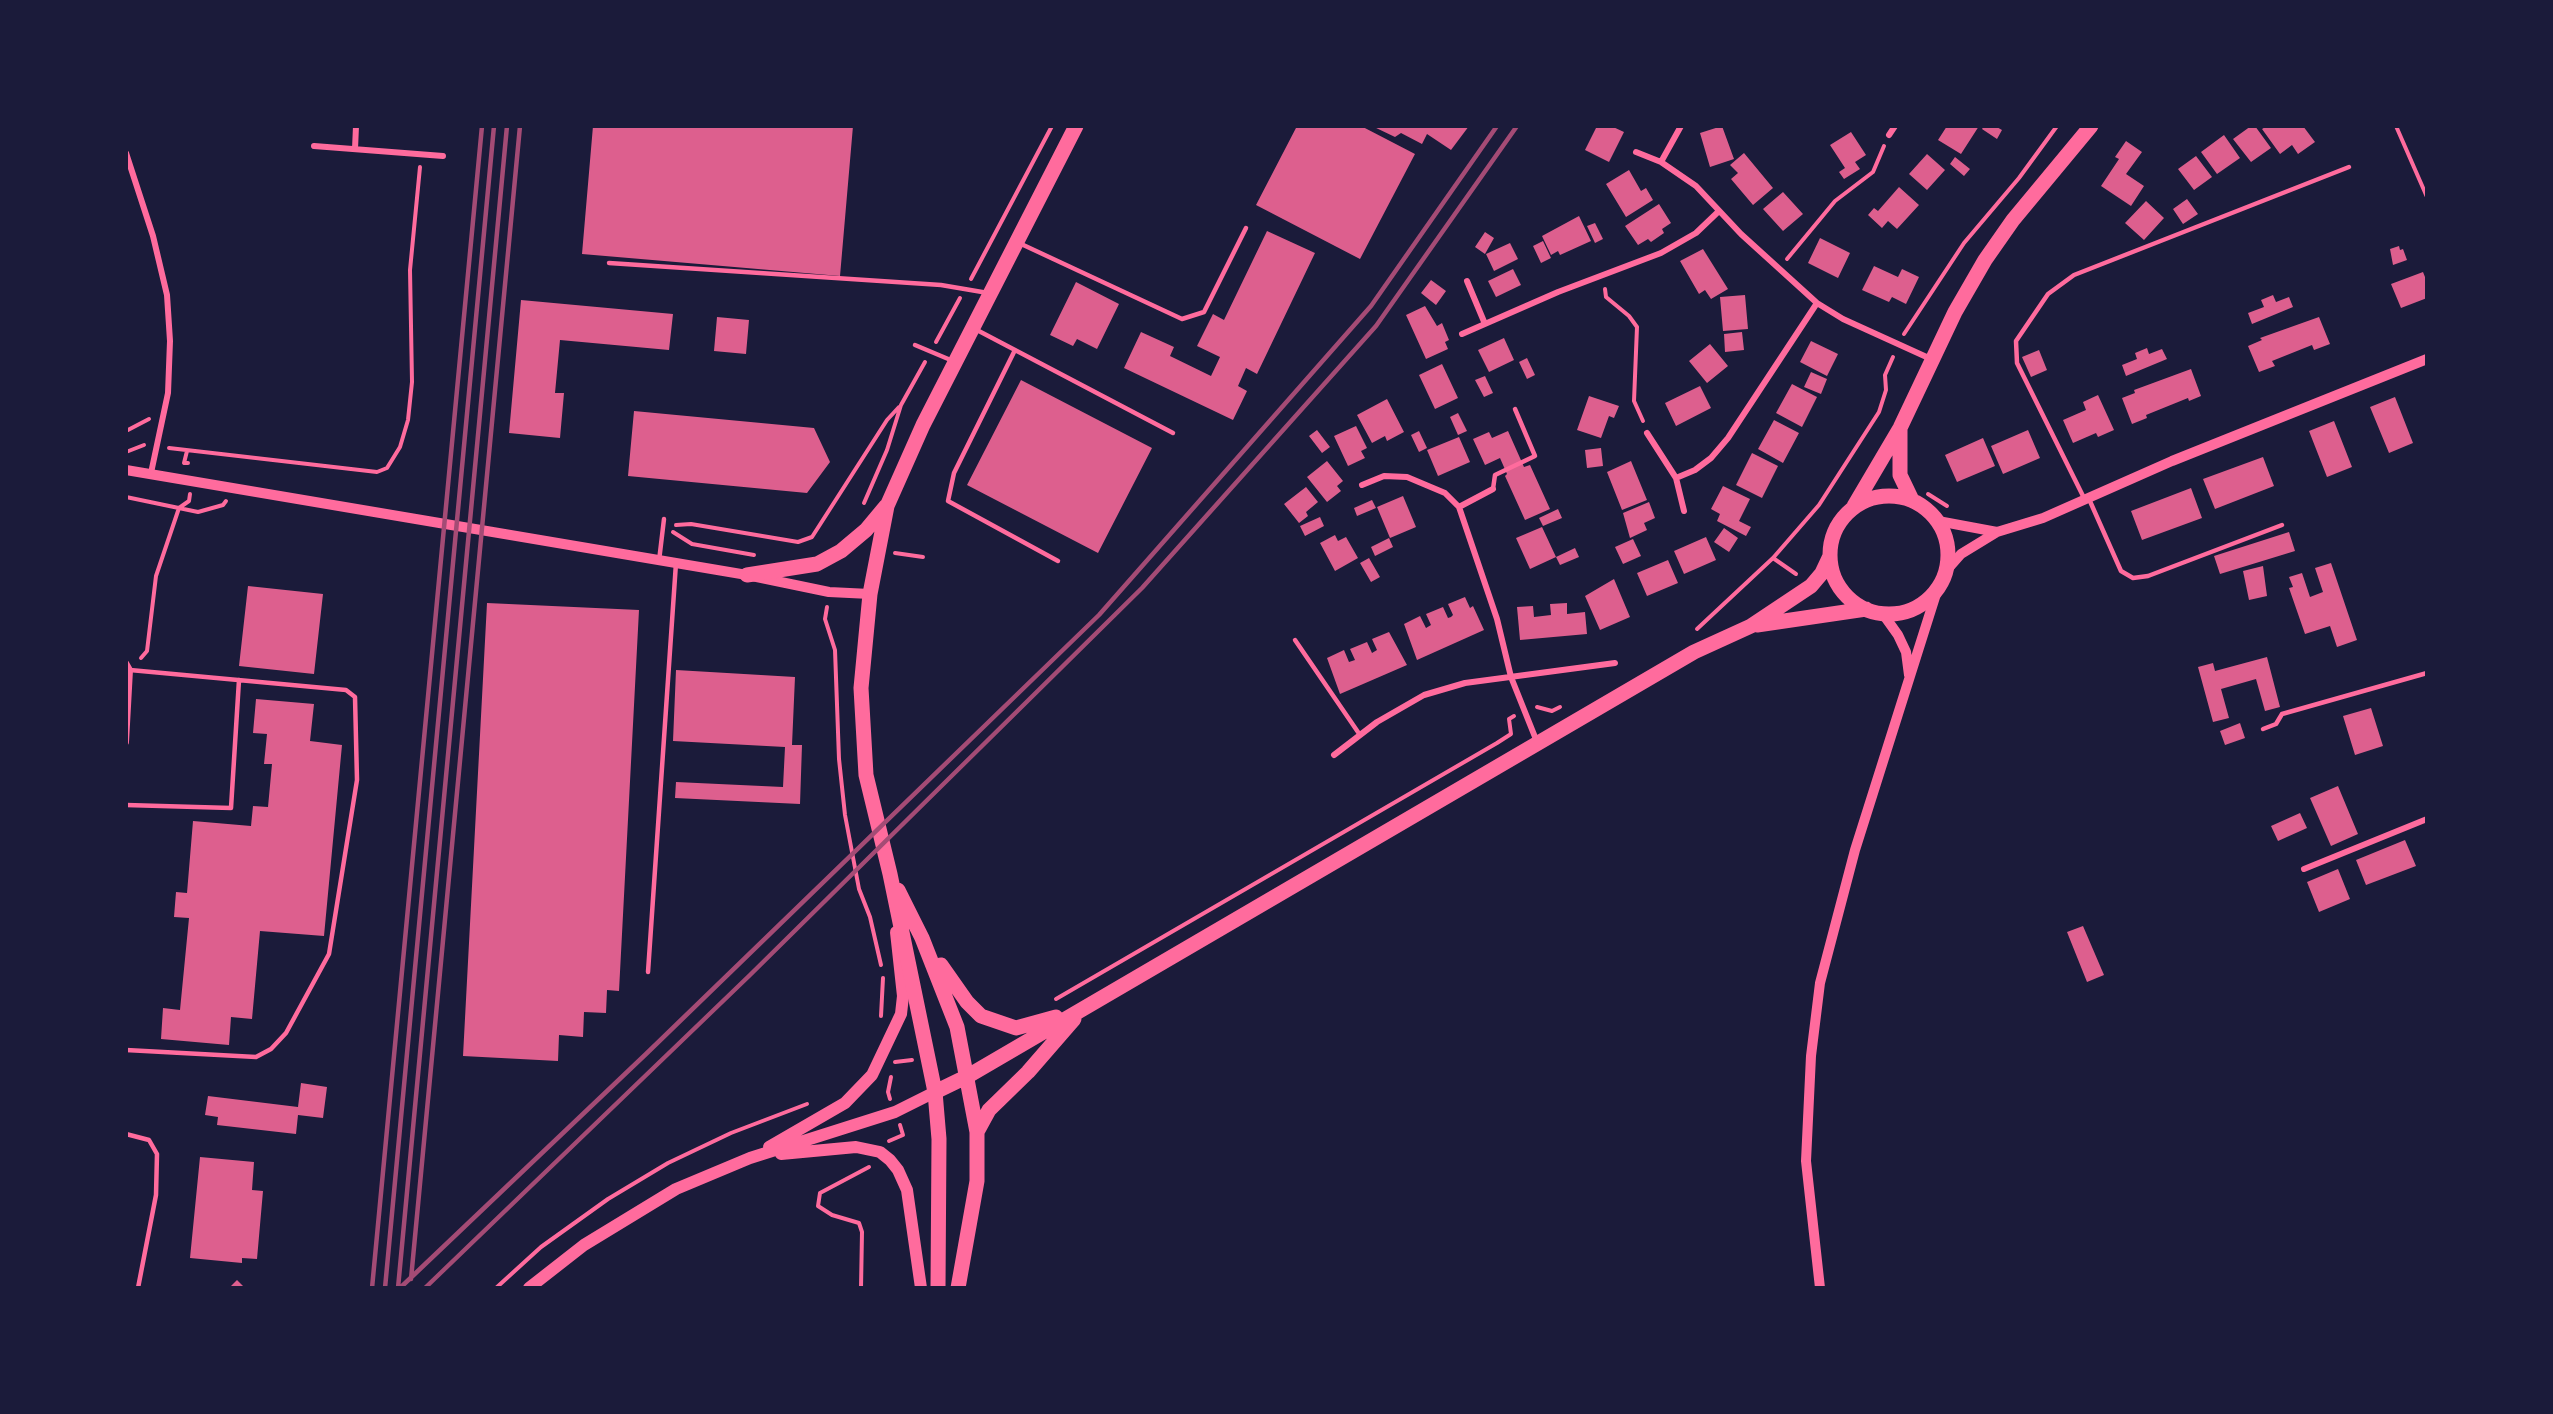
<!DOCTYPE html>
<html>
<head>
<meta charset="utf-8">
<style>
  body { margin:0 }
  #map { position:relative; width:2553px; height:1414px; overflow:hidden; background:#1b1b3a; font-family:Quicksand,sans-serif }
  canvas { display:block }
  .frame { position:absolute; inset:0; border:128px solid #1b1b3a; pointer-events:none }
</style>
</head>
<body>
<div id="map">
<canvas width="2553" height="1414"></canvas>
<div class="frame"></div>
</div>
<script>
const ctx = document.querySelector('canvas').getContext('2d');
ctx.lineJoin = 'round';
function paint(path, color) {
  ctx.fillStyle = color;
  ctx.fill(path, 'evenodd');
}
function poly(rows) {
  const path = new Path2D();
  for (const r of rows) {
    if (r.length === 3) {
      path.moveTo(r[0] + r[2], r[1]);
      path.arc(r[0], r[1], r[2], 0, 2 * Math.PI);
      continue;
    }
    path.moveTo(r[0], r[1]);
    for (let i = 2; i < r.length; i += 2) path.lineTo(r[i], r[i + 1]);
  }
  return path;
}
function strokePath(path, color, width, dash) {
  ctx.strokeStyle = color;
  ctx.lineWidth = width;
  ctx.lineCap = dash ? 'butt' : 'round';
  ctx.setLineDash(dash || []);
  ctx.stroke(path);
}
const building = poly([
  [593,126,853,126,840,276,582,254],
  [1297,126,1361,126,1415,154,1360,259,1256,205],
  [1372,126,1469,126,1451,150,1427,134,1422,144,1401,133,1395,137],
  [1597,126,1611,126,1624,132,1609,162,1585,150],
  [1722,126,1734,159,1710,167,1700,133],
  [1947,126,1979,126,1961,154,1938,140],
  [1984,126,1995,126,2002,130,1997,139,1982,129],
  [2251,126,2255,126,2271,148,2251,162,2233,139],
  [2267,126,2303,126,2315,142,2298,154,2292,145,2280,154,2262,129],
  [1851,132,1866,155,1855,162,1860,169,1844,179,1839,172,1845,168,1830,145],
  [2224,135,2240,158,2217,174,2201,152],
  [2126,141,2142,152,2126,174,2144,186,2131,206,2101,186,2119,159,2115,157],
  [1744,153,1773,188,1753,205,1731,179,1738,173,1730,165],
  [1927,154,1945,170,1927,190,1909,174],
  [2196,156,2212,177,2194,190,2178,169],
  [1955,157,1970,169,1964,176,1950,164],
  [1629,170,1641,191,1646,188,1653,200,1626,217,1606,184],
  [1899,187,1919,205,1897,229,1888,221,1882,228,1868,215,1874,208,1878,211],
  [1783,192,1803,214,1783,231,1763,209],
  [2187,199,2198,214,2183,224,2173,209],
  [2146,201,2164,218,2144,240,2125,223],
  [1659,204,1671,223,1662,229,1664,233,1651,242,1648,239,1638,245,1625,226],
  [1579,216,1591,241,1560,255,1558,251,1551,255,1542,236],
  [1595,223,1603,239,1595,243,1587,226],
  [1267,231,1315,253,1257,374,1246,368,1238,386,1247,391,1233,420,1124,368,1141,332,1174,347,1170,356,1211,376,1220,357,1197,346,1213,314,1224,320],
  [1485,232,1494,238,1485,254,1475,247],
  [1820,238,1850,253,1838,278,1808,263],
  [1543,241,1551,258,1541,263,1533,246],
  [1510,243,1518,259,1494,271,1486,254],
  [2399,246,2400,250,2403,249,2407,260,2393,265,2390,249],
  [1703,249,1728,289,1711,299,1705,290,1699,294,1680,261],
  [1874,266,1898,277,1902,269,1919,277,1906,304,1892,297,1889,302,1862,290],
  [1513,269,1521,285,1496,297,1488,281],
  [2423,272,2427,282,2427,298,2401,308,2391,284],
  [1431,280,1446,291,1436,305,1421,293],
  [1076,282,1119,304,1097,349,1077,339,1073,346,1050,335],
  [1745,295,1748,329,1723,331,1720,297],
  [2273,295,2276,302,2289,297,2293,307,2252,324,2248,313,2264,307,2261,300],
  [521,300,673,314,669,350,560,340,555,393,564,393,560,438,509,433],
  [1425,306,1437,326,1442,323,1449,340,1445,342,1448,349,1426,359,1406,315],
  [717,317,749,320,746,354,714,351],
  [2319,317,2330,344,2314,350,2312,345,2272,361,2275,366,2259,372,2248,346,2262,340,2260,338],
  [1742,332,1744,350,1725,352,1724,334],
  [1504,338,1514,360,1489,372,1478,350],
  [1811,341,1838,354,1827,376,1800,362],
  [1710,344,1728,366,1707,383,1689,361],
  [2147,348,2149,354,2162,349,2167,359,2126,376,2122,365,2137,359,2135,353],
  [2039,350,2047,370,2031,377,2022,357],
  [1527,358,1535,375,1527,379,1519,362],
  [1442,364,1458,398,1435,409,1419,375],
  [2191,369,2201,396,2189,401,2188,398,2146,415,2147,418,2132,424,2122,398,2135,393,2134,390],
  [1811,372,1827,379,1821,394,1804,387],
  [1485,376,1493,393,1484,397,1475,380],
  [1021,380,1152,448,1098,553,967,485],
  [1792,384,1817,397,1802,427,1776,413],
  [1700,386,1711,408,1676,426,1665,403],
  [2098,395,2114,430,2098,437,2096,433,2073,443,2063,420,2086,410,2083,402],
  [1589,396,1619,406,1614,418,1609,416,1601,438,1577,430],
  [2395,397,2413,443,2389,453,2370,407],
  [1387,399,1404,432,1387,441,1385,436,1372,443,1357,415],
  [634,411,814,428,830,462,807,493,628,476],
  [1458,413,1467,431,1458,435,1450,417],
  [1774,420,1799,433,1783,463,1758,449],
  [2334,421,2352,467,2327,477,2309,431],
  [1356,426,1367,448,1361,451,1365,458,1348,466,1334,436],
  [1317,430,1330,447,1322,453,1309,436],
  [2028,430,2040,458,2003,474,1991,446],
  [1419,431,1427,448,1419,452,1411,435],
  [1508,431,1524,467,1530,465,1550,509,1525,520,1505,476,1507,474,1500,458,1485,465,1473,439,1489,432,1492,438],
  [1459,437,1470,462,1438,476,1427,450],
  [1983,438,1995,466,1957,482,1945,455],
  [1601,448,1603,466,1587,468,1585,450],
  [1752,453,1778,466,1762,498,1736,485],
  [2263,457,2274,486,2215,509,2203,479],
  [1327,461,1343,481,1337,486,1341,491,1327,502,1307,477],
  [1631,461,1647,500,1622,510,1607,472],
  [1723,486,1750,499,1739,521,1751,527,1746,536,1717,521,1720,514,1711,509],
  [1306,487,1318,502,1306,512,1308,516,1299,523,1284,504],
  [2191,488,2202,518,2142,540,2131,511],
  [1403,496,1416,527,1390,538,1377,507],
  [1372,500,1376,508,1357,516,1354,508],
  [1649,502,1655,518,1644,523,1647,530,1630,538,1623,513],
  [1558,509,1562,518,1543,526,1539,518],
  [1320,517,1324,526,1305,536,1300,526],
  [1542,527,1556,557,1530,569,1516,538],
  [1724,528,1738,538,1729,552,1714,542],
  [2289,532,2295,551,2220,574,2214,556],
  [1335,535,1338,541,1346,537,1358,558,1335,571,1320,543],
  [1706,537,1716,560,1684,574,1674,551],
  [1389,538,1393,547,1375,556,1371,547],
  [1633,539,1641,556,1623,564,1615,547],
  [1575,548,1579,557,1560,565,1556,557],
  [1369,558,1380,577,1371,582,1360,563],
  [1668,560,1678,583,1647,596,1637,573],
  [2331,563,2357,640,2337,647,2330,626,2305,634,2289,588,2293,587,2289,577,2302,573,2310,597,2323,592,2315,568],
  [2263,566,2267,596,2249,600,2243,571],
  [1614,579,1630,617,1600,630,1585,596],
  [248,586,323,594,314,674,239,666],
  [1465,597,1470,608,1473,606,1484,630,1417,660,1404,624,1420,616,1426,628,1431,625,1426,614,1443,607,1448,618,1451,617,1453,615,1448,604],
  [487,603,639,610,619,991,607,990,606,1013,584,1012,583,1037,559,1035,558,1061,463,1056],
  [1567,603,1567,614,1585,612,1587,634,1520,640,1517,607,1533,606,1534,617,1551,615,1550,604],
  [1389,632,1407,665,1340,694,1327,658,1344,650,1349,662,1355,660,1350,649,1367,642,1372,653,1377,650,1372,639],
  [2267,657,2280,707,2265,711,2256,679,2221,689,2229,718,2213,722,2198,667,2213,663,2215,671],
  [676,670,795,677,792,745,802,745,800,804,675,798,676,782,783,787,785,747,673,741],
  [256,699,314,704,310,741,342,745,324,936,260,931,252,1019,231,1017,229,1045,161,1039,163,1008,180,1010,189,918,174,917,176,892,187,893,193,821,251,826,253,806,268,807,272,764,264,764,267,734,253,733],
  [2371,708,2383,746,2355,755,2343,716],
  [2240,723,2245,738,2225,745,2220,731],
  [2338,786,2358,834,2331,846,2310,798],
  [2300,813,2307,828,2278,841,2271,826],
  [2405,840,2416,866,2366,885,2356,860],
  [2338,869,2350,899,2319,912,2307,882],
  [2083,926,2104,975,2087,982,2067,932],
  [301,1083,327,1087,323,1118,298,1115,296,1134,217,1125,218,1117,205,1115,208,1096,298,1107],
  [200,1157,254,1162,252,1190,263,1191,257,1259,242,1258,242,1263,190,1258],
  [237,1280,245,1288,229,1288]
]);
const path = poly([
  [2396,126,2427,197],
  [1787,259,1835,201,1873,172,1884,146],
  [971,279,1052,126],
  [1605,289,1606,297,1629,316,1637,327,1634,401,1643,421],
  [1904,334,1964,243,2019,178,2057,126],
  [936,342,960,298],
  [126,431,149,419],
  [169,448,377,472,387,468,400,447,408,420,412,382,410,270,420,167],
  [187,451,184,463,188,463],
  [126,452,144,445],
  [1928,494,1947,506],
  [126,497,198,512,223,505,226,501],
  [864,503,887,450,901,405,925,362],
  [676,525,691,524,798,542,812,537,887,420,899,407],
  [673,532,692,544,754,555],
  [895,553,923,557],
  [1773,558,1796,574],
  [827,607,825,619,835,650,839,759,845,815,859,889,870,917,881,965],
  [1697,629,1773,558,1819,505,1879,412,1886,390,1885,375,1893,357],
  [141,658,147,651,156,576,179,508,189,501,190,494],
  [1537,707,1552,711,1560,707],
  [1056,999,1497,743,1511,734,1509,719,1514,716],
  [881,1016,883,978],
  [895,1062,912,1060],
  [890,1099,888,1092,891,1077],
  [889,1141,903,1135,900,1125],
  [496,1288,541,1247,608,1199,668,1163,731,1133,807,1104],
  [861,1288,862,1232,859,1223,832,1215,818,1206,820,1193,869,1167]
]);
const service = poly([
  [1019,243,1182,319,1204,312,1246,228],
  [609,263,941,285,988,293],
  [975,329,1015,350,954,473,948,501,1058,561],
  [915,345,953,361],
  [1015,350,1173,433],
  [1493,489,1495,475,1535,456,1515,409],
  [2084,498,2017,363,2016,341,2048,294,2074,275,2349,167],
  [2089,499,2121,571,2133,578,2148,576,2282,525],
  [659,561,664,519],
  [1295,640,1360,735],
  [2263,729,2276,724,2282,714,2427,673],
  [126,805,231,808,239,680],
  [648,972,676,563],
  [126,1050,256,1057,271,1049,286,1033,329,954,357,780,355,697,346,690,130,670],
  [126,1134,149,1140,157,1154,156,1195,138,1288]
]);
const minor = poly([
  [1889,135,1895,126],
  [314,146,443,156],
  [355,149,356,126],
  [1636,152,1661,162,1696,186,1741,234,1817,303,1843,319,1931,359],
  [126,153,153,236,167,295,170,341,168,393,151,473],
  [1661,162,1681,126],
  [1467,281,1485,324],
  [1462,334,1558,292,1661,253,1696,233,1719,211],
  [1647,433,1676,478,1684,511],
  [1676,478,1695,470,1711,458,1728,438,1817,303],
  [1362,485,1384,476,1407,477,1445,493,1459,507,1497,619,1511,677,1537,742],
  [1459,507,1493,489],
  [126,663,130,670,126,742],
  [1334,755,1377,722,1424,695,1465,683,1615,663],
  [2304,869,2427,819]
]);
const tertiary = poly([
  [126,470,747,575,829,592,870,594],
  [1938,521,1997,532],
  [1946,571,1961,554,1997,532,2043,518,2172,461,2427,359],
  [1883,614,1898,635,1906,652,1909,675],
  [1820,1288,1806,1161,1811,1056,1820,983,1855,850,1936,594]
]);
const secondary = poly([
  [769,1147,845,1103,872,1075,901,1014,903,996,896,932],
  [781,1154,856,1147,880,1152,890,1160,898,1170,907,1190,921,1288],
  [529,1288,584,1245,676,1189,750,1158,895,1112,935,1092]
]);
const primary = poly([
  [1900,428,1900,475,1912,500],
  [1889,555,59],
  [1854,506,1900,428,1955,312,1985,260,2013,220,2091,126],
  [747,575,817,564,841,551,866,530,886,506],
  [1757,625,1866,609],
  [898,890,922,938,957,1027,977,1132,977,1181,958,1288],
  [941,965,967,1002,981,1016,1016,1028,1056,1017],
  [935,1092,968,1076,1694,652,1751,626,1811,586,1822,573,1830,556],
  [977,1132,989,1110,1028,1072,1074,1019],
  [938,1288,939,1139,935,1092,890,874,866,775,861,688,870,594,887,506,923,425,1076,126]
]);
const rail = poly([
  [411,1279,520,126],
  [372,1288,482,126],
  [385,1288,494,126],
  [398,1288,507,126],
  [400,1288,646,1054,1099,615,1371,306,1497,126],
  [425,1288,750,975,1142,588,1376,326,1517,126]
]);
paint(building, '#dd5f8e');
strokePath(path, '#ff6b9d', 4);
strokePath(service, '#ff6b9d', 4.5);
strokePath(minor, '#ff6b9d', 6);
strokePath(tertiary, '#ff6b9d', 10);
strokePath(secondary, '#ff6b9d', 12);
strokePath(primary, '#ff6b9d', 15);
strokePath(rail, '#a44b75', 4.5);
</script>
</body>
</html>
